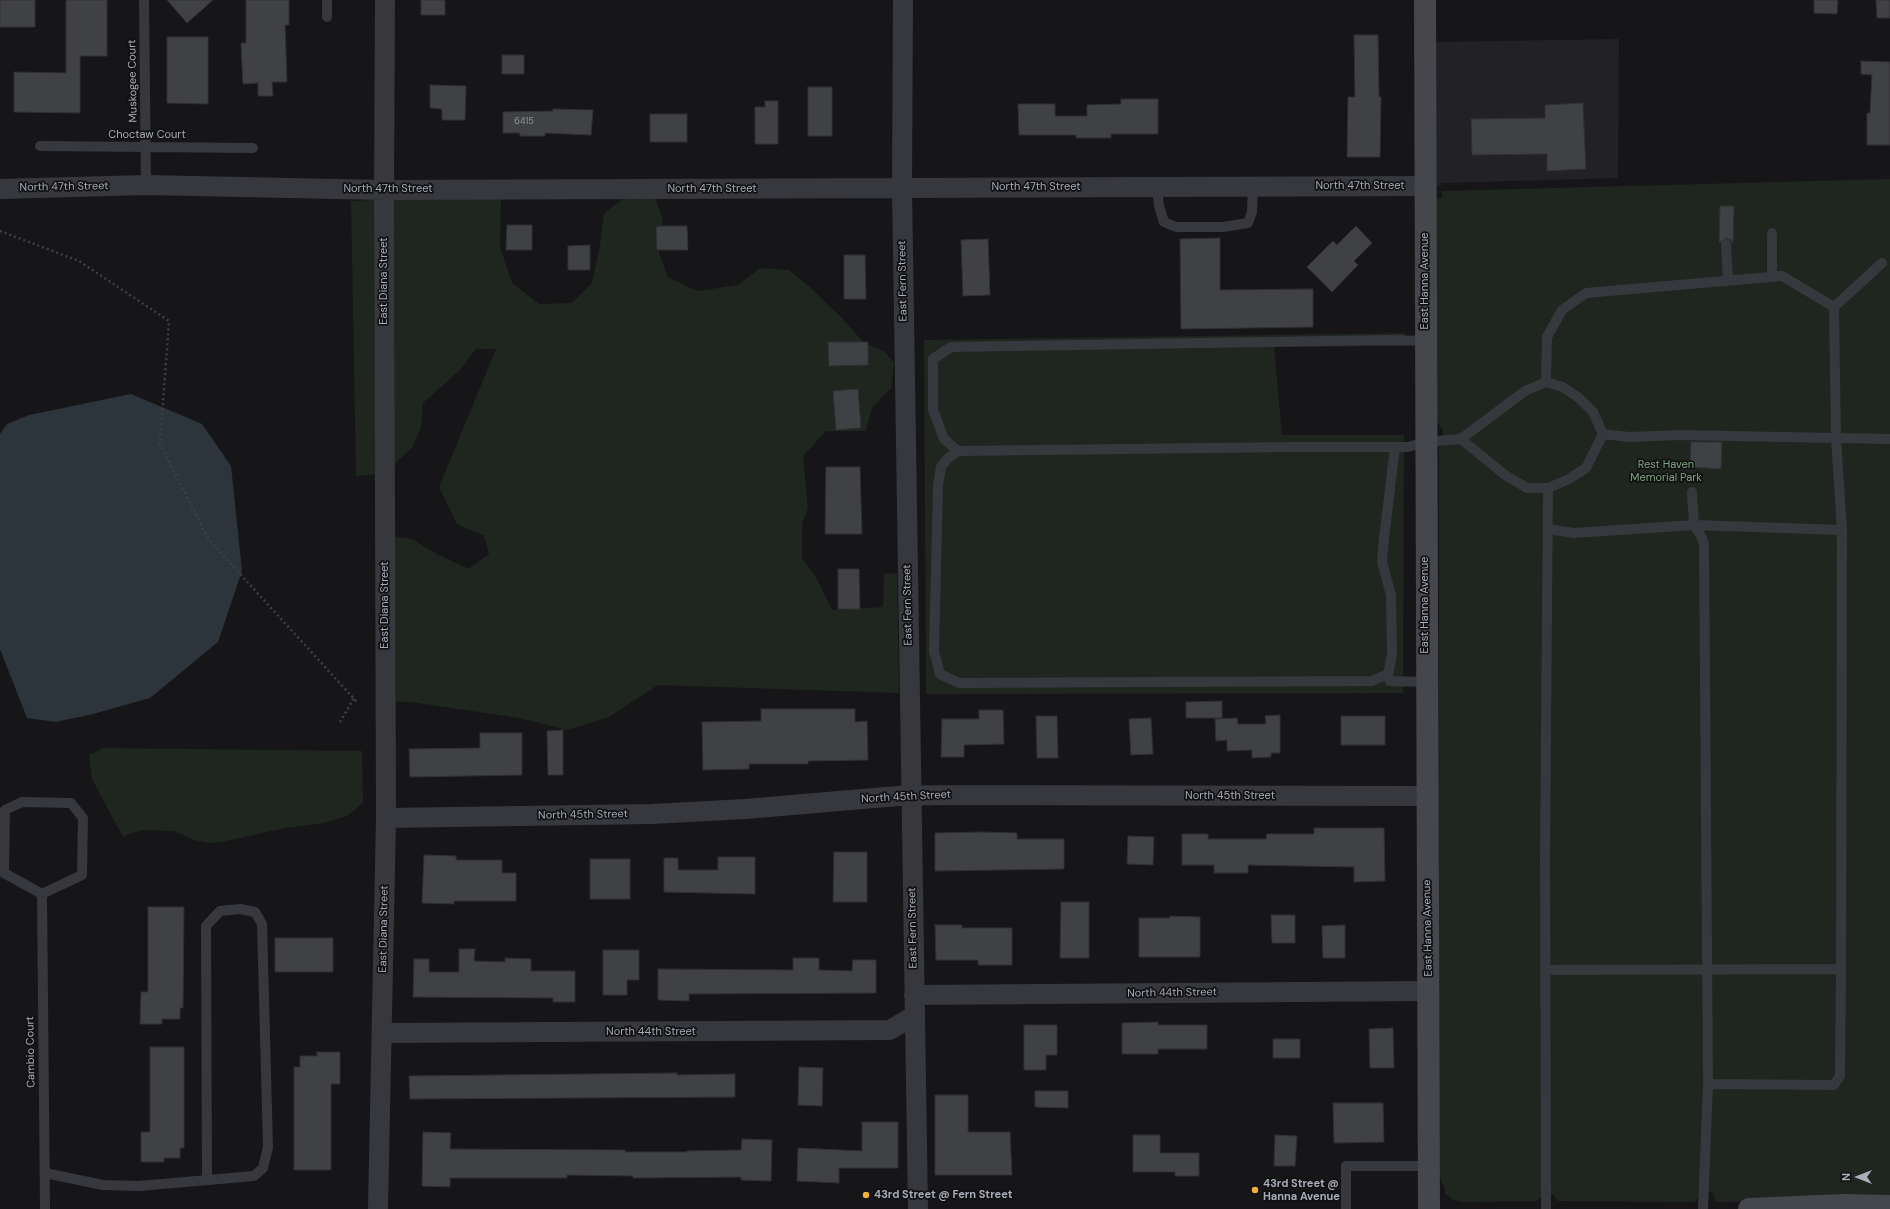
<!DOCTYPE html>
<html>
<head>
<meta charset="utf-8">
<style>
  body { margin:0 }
  #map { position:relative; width:1890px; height:1209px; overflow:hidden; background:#161618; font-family:"DM Sans",sans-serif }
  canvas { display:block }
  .north { position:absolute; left:1838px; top:1157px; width:40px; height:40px; -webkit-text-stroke:3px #111113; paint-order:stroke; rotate:270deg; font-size:11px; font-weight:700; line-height:16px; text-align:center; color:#a8adb8 }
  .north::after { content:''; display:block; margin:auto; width:14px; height:18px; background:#a8adb8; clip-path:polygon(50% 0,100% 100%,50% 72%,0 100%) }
</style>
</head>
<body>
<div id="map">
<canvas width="1890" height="1209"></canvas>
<div class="north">N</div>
</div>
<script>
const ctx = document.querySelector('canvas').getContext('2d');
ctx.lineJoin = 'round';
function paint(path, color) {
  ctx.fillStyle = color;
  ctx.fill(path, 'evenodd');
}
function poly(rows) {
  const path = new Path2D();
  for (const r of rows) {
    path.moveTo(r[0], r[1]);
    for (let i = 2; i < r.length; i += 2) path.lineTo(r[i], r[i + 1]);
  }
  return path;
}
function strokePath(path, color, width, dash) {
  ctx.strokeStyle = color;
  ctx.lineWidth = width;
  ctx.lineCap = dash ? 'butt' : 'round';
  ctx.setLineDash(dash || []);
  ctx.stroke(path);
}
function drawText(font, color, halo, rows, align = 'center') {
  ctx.font = font + ' "DM Sans",sans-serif';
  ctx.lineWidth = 3.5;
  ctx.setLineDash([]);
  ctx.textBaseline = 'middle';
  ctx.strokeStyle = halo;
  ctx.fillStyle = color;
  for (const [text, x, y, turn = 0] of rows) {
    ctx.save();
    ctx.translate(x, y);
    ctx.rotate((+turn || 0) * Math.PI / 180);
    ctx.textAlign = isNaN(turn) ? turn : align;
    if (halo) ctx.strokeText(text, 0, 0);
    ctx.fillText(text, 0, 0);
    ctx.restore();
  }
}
const built = poly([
  [1619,39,1618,178,1442,183,1435,188,1436,42]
]);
const green = poly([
  [1890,179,1890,1199,1716,1202,1712,1192,1700,1192,1700,1196,1694,1202,1558,1201,1553,1194,1542,1194,1541,1197,1537,1201,1461,1202,1451,1199,1448,1195,1445,1194,1445,1189,1439,1176,1439,446,1443,445,1443,430,1436,420,1436,198,1442,198,1442,191],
  [501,198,500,247,512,283,539,304,572,303,592,283,600,245,604,213,624,198,655,198,663,220,659,253,668,277,697,291,738,285,760,268,789,270,811,288,841,317,864,343,884,351,894,363,891,388,872,408,866,431,826,431,803,456,808,508,802,524,802,559,815,575,832,610,883,607,884,574,897,573,899,693,658,685,609,717,568,730,519,718,417,703,396,701,395,537,412,539,435,553,468,569,489,554,484,536,457,524,439,487,496,349,476,349,460,370,423,403,421,428,412,448,395,463,394,199],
  [374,200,375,474,356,476,351,201],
  [1405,333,1404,346,1274,347,1282,435,1404,435,1403,693,926,694,924,340],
  [103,748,362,751,363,803,347,816,324,823,285,828,222,842,208,843,194,840,174,831,143,830,128,834,123,837,92,779,89,755]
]);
const water = poly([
  [131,394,202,424,231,466,242,571,218,642,150,698,93,714,56,722,27,718,0,649,0,434,7,424,29,415]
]);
const building = poly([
  [0,0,35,0,35,27,0,27,0,0],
  [66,0,107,0,107,56,80,56,80,113,14,112,14,72,66,73,66,0],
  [167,0,213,0,187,23,167,0],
  [246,0,289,0,289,25,285,25,287,82,272,82,273,96,258,96,258,83,243,84,241,43,246,43,246,0],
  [421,0,445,0,445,15,421,15,421,0],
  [1814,0,1838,0,1837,14,1814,13,1814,0],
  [1876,0,1890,0,1890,18,1877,18,1876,0],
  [1354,35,1378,35,1379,97,1381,97,1380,157,1347,157,1348,97,1355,97,1354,35],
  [167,37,208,37,208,104,167,103,167,37],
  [502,55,524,55,524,74,502,74,502,55],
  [1861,61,1890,62,1890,145,1867,145,1867,113,1870,113,1872,75,1861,74,1861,61],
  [430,85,466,86,465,120,442,120,442,109,430,108,430,85],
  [808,87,832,87,832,136,808,136,808,87],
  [1121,99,1158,99,1158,134,1111,134,1111,138,1076,138,1076,135,1019,135,1018,104,1055,104,1055,116,1087,116,1087,105,1121,104,1121,99],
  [765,101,778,101,778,144,755,144,755,107,765,107,765,101],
  [1583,103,1586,169,1547,171,1547,154,1472,155,1471,119,1545,118,1545,105,1583,103],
  [553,109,593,110,591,135,545,133,545,136,520,136,520,133,503,133,503,112,553,111,553,109],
  [650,114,687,114,687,142,650,142,650,114],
  [1720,206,1734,206,1733,244,1731,240,1726,238,1719,243,1720,206],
  [507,225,532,225,532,250,506,250,507,225],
  [663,226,687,226,688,250,657,250,656,227,663,226],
  [1356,226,1372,243,1354,261,1358,265,1332,292,1307,267,1333,241,1337,245,1356,226],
  [1220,238,1220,290,1313,289,1313,327,1181,329,1180,239,1220,238],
  [988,239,990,295,963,296,961,240,988,239],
  [590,245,590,270,568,270,568,246,590,245],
  [844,255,865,255,866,299,844,299,844,255],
  [828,342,868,342,868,365,829,366,828,342],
  [858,389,861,428,836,430,833,391,858,389],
  [1691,442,1722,442,1721,469,1690,467,1691,442],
  [826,467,860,467,862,534,825,534,826,467],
  [838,569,859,569,860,609,838,609,838,569],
  [1222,701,1222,718,1186,718,1186,702,1222,701],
  [761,709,855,709,855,722,867,721,868,760,808,761,808,764,749,764,749,769,703,770,702,722,761,721,761,709],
  [979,710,1003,710,1004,744,964,745,964,757,941,757,942,719,979,719,979,710],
  [1280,715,1280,753,1271,753,1271,757,1252,758,1252,750,1227,751,1227,740,1216,741,1215,719,1237,718,1238,724,1266,724,1265,716,1280,715],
  [1036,716,1057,716,1058,758,1037,758,1036,716],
  [1341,716,1385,716,1385,745,1341,745,1341,716],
  [1151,718,1153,754,1131,755,1129,719,1151,718],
  [563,730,563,775,548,775,547,731,563,730],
  [480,733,522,733,522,775,410,777,409,749,480,748,480,733],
  [1314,828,1384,828,1385,881,1354,882,1354,867,1248,865,1248,873,1214,873,1214,865,1182,865,1182,834,1208,834,1208,839,1266,839,1267,834,1314,834,1314,828],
  [982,832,1017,833,1017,839,1064,839,1064,869,935,871,935,833,982,832],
  [1128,836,1154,837,1153,865,1127,864,1128,836],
  [834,852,867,852,867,902,833,902,834,852],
  [424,855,456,856,456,860,502,860,502,873,516,873,516,901,454,901,454,904,422,903,424,855],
  [718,857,755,857,755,894,664,892,664,858,678,858,678,870,718,870,718,857],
  [590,859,630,859,630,899,590,899,590,859],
  [1061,902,1089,902,1089,958,1060,958,1061,902],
  [148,907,184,907,183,1008,180,1008,180,1019,162,1019,162,1024,140,1024,141,992,148,992,148,907],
  [1271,915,1295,915,1295,943,1272,943,1271,915],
  [1170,916,1200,917,1200,957,1139,957,1139,918,1170,918,1170,916],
  [935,925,962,925,962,928,1012,928,1012,965,978,965,978,960,936,960,935,925],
  [1345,925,1345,958,1323,958,1322,926,1345,925],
  [275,938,333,938,333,972,275,972,275,938],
  [459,949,475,949,474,961,505,962,505,958,531,959,531,971,575,971,575,1002,553,1002,553,998,413,997,414,959,429,959,429,972,459,972,459,949],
  [603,950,639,950,639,980,627,980,627,995,603,995,603,950],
  [793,958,819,958,819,970,852,971,853,960,876,960,876,993,689,994,689,1001,658,1000,658,969,793,970,793,958],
  [1158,1022,1158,1025,1207,1025,1207,1049,1158,1049,1158,1054,1122,1054,1122,1023,1158,1022],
  [1024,1025,1057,1025,1057,1055,1046,1055,1046,1070,1024,1070,1024,1025],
  [1393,1028,1394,1068,1370,1068,1369,1029,1393,1028],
  [1273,1039,1300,1039,1300,1058,1273,1058,1273,1039],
  [150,1047,184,1047,184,1148,180,1148,180,1158,164,1158,164,1162,141,1162,141,1132,150,1132,150,1047],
  [317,1052,340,1052,340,1084,331,1084,331,1170,294,1170,294,1067,300,1067,300,1056,317,1056,317,1052],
  [799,1067,823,1068,822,1106,798,1105,799,1067],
  [677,1073,677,1075,735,1074,735,1097,410,1099,409,1076,677,1073],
  [1035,1091,1068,1091,1068,1108,1035,1107,1035,1091],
  [935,1095,968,1095,968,1132,1010,1132,1012,1175,935,1175,935,1095],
  [1333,1103,1383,1103,1384,1142,1334,1143,1333,1103],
  [862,1122,898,1122,898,1168,839,1168,839,1183,797,1181,798,1148,862,1151,862,1122],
  [423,1132,451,1133,450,1149,625,1150,625,1152,687,1152,687,1151,741,1150,742,1139,772,1140,771,1181,741,1180,741,1177,633,1178,633,1176,567,1175,567,1178,450,1178,450,1187,422,1186,423,1132],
  [1133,1135,1160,1135,1160,1153,1199,1153,1199,1176,1175,1176,1175,1172,1133,1172,1133,1135],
  [1275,1135,1297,1136,1295,1166,1274,1166,1275,1135]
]);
const path = poly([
  [0,231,79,261,169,321,160,444,209,540,357,702],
  [340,722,354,698]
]);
const lane = poly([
  [144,0,146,185],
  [327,17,327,0],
  [40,146,253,148],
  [1157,187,1159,206,1164,222,1176,227,1223,227,1248,223,1252,212,1253,187],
  [1772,233,1772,277],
  [1726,244,1728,280],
  [1834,307,1882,263],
  [1546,382,1547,337,1562,310,1586,293,1782,276,1834,307,1836,439,1842,530],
  [1461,439,1525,391,1546,382,1563,387,1579,398,1593,412,1603,434],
  [1395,447,1384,538,1382,562,1391,595,1392,655,1388,674,1372,681,959,683,940,674,934,651,938,485,941,467,948,458,958,451,1292,447,1408,447,1425,442,1461,439,1505,475,1527,488,1548,488,1569,479,1586,468,1603,434,1629,437,1678,435,1890,439],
  [958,451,944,439,933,410,933,359,951,347,1390,340,1425,341],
  [1692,492,1694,525,1702,538,1704,545,1708,1084,1703,1209],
  [1548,529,1574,533,1694,525,1842,530,1841,969],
  [1388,674,1390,681,1426,682],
  [22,802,71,803,83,818,82,875,42,894,4,873,5,810,22,802],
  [42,894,45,1209],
  [1546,970,1841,969,1840,1076,1834,1085,1708,1084],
  [45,1173,103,1185,139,1186,254,1176,263,1168,268,1147,262,924,255,912,240,909,220,911,206,926,207,1179],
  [1346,1209,1346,1166,1429,1166],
  [1546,1209,1545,856,1548,488]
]);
const street = poly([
  [903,0,902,188,918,1209],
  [0,189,146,185,384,190,1425,186],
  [386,818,652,814,745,809,910,795,1426,796],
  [914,995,1429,991],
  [382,1033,890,1030,915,1015],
  [378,1209,386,818,384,190,385,0]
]);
const secondary = poly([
  [1425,0,1429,1209],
  [1749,1209,1844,1205,1890,1206]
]);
const markers = [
  [1255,1190,4,"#f2b134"],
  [866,1195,4,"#f2b134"]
];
const numberNames = [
  ["6415",524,122]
];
const streetNames = [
  ["Muskogee Court",133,81,-91],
  ["Choctaw Court",147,135],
  ["North 47th Street",1360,186],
  ["North 47th Street",64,187,-1],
  ["North 47th Street",1036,187],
  ["North 47th Street",388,189],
  ["North 47th Street",712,189],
  ["East Diana Street",384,281,-90],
  ["East Fern Street",903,281,-91],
  ["East Hanna Avenue",1425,281,-90],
  ["East Diana Street",385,605,-90],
  ["East Fern Street",908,605,-91],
  ["East Hanna Avenue",1425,605,-90],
  ["North 45th Street",1230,796],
  ["North 45th Street",906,797,-3],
  ["North 45th Street",583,815,-1],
  ["East Fern Street",913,928,-91],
  ["East Hanna Avenue",1428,928,-91],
  ["East Diana Street",384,929,-89],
  ["North 44th Street",1172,993,-1],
  ["North 44th Street",651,1032],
  ["Cambio Court",31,1052,-91]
];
const parkNames = [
  ["Rest Haven",1666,465],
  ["Memorial Park",1666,478]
];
const poiNames = [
  ["43rd Street @",1263,1184],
  ["Hanna Avenue",1263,1197],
  ["43rd Street @ Fern Street",874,1195]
];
paint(built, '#222225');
paint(green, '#1e261f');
paint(water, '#2c353c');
paint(building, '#404145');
strokePath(building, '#303034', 1);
strokePath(path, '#3d3f44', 2.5, [2, 3]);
strokePath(lane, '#37383d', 10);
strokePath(street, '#37383d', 20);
strokePath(secondary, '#45474d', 22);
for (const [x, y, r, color] of markers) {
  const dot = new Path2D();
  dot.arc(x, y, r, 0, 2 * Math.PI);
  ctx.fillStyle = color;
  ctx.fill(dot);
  strokePath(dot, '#111113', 1.5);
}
drawText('9px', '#8e929b', null, numberNames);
drawText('11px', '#a8adb8', '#111113', streetNames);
drawText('11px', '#7fa381', '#111113', parkNames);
drawText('bold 11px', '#a8adb8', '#111113', poiNames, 'left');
</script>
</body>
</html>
